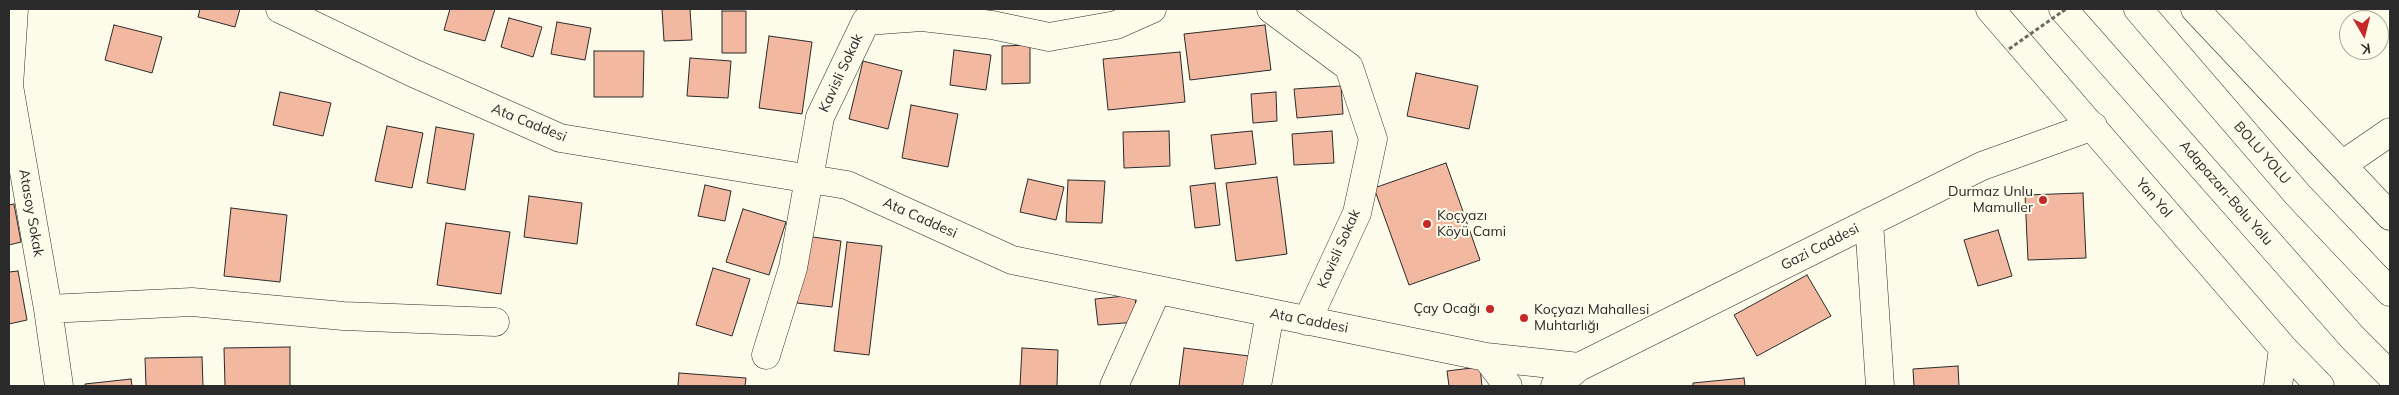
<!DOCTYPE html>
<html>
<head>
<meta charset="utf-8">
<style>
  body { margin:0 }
  #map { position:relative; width:2399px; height:395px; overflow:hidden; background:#fdfbea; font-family:Mulish,sans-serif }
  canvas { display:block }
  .frame { position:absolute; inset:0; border:10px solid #2b2b2b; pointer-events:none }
  .north { position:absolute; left:2339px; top:10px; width:50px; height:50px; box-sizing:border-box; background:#fdfbea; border:1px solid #a9a89e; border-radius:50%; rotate:172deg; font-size:14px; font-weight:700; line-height:20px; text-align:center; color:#2b2b2b }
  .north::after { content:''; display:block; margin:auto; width:18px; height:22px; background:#c62828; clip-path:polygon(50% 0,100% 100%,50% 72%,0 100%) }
</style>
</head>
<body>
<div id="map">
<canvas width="2399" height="395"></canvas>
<div class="frame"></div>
<div class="north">K</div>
</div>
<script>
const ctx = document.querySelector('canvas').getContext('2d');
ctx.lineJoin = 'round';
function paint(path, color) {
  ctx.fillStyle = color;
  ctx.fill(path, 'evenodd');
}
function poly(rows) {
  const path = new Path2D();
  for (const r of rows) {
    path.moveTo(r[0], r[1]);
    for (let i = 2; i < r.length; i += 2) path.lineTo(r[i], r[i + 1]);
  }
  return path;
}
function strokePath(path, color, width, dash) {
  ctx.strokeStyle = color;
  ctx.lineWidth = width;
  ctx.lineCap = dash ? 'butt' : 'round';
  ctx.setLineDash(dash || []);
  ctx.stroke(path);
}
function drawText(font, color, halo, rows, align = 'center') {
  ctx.font = font + ' Mulish,sans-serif';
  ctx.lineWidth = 4;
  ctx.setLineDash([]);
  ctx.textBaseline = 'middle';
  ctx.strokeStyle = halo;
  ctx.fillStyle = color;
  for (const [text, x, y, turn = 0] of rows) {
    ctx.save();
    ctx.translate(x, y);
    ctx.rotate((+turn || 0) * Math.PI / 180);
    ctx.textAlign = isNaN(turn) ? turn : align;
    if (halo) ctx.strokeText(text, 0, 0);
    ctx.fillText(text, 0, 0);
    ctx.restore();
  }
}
const building = poly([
  [200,9,240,9,235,27,198,17,200,9],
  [450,9,495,9,485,41,444,30,450,9],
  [662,9,690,9,692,40,664,41,662,9],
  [722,11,746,11,746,53,722,53,722,11],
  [509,18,542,27,533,57,501,47,509,18],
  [557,22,591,28,585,60,551,54,557,22],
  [114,25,162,37,152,73,105,60,114,25],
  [1265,25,1271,70,1190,80,1184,34,1265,25],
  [769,36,812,42,802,114,759,108,769,36],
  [1030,45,1030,83,1002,84,1002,46,1030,45],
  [954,50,991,55,986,90,950,85,954,50],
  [594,51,644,51,643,97,594,97,594,51],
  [1180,52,1185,102,1108,110,1103,59,1180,52],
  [690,58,731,61,728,98,687,96,690,58],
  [863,61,902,71,888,129,849,119,863,61],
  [1416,73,1478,86,1469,129,1407,116,1416,73],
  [1341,86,1343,114,1297,118,1294,89,1341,86],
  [280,92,331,103,323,136,273,125,280,92],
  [1276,92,1277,121,1253,123,1251,94,1276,92],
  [911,105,958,114,948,167,902,158,911,105],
  [387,126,423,133,412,188,375,181,387,126],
  [436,127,474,134,465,190,427,183,436,127],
  [1169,131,1170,166,1124,168,1123,132,1169,131],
  [1252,131,1256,164,1215,169,1211,135,1252,131],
  [1332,131,1334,163,1294,165,1292,134,1332,131],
  [1446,163,1480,260,1409,285,1374,188,1446,163],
  [1277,177,1287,254,1236,261,1226,183,1277,177],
  [1028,179,1064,187,1056,220,1020,212,1028,179],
  [1068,180,1105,181,1102,223,1066,222,1068,180],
  [1215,183,1220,225,1195,228,1190,186,1215,183],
  [705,185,731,191,725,221,698,216,705,185],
  [2083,193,2086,258,2028,260,2025,195,2083,193],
  [529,196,582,203,577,244,524,237,529,196],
  [14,204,21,242,9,245,9,205,14,204],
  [231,208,287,215,280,282,224,276,231,208],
  [743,209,786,222,769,275,726,262,743,209],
  [446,223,510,232,501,294,437,285,446,223],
  [1998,230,2012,276,1978,286,1964,240,1998,230],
  [806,236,841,241,832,307,797,303,806,236],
  [847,242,882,246,869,355,834,351,847,242],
  [713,268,750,279,732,336,696,325,713,268],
  [18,271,27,320,9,324,9,272,18,271],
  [1807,275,1831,316,1757,356,1734,315,1807,275],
  [1135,295,1137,322,1098,325,1095,299,1135,295],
  [290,347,290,386,225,386,224,348,290,347],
  [1022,348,1058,350,1057,386,1020,386,1022,348],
  [1184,348,1249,356,1244,386,1179,386,1184,348],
  [202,357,203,386,146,386,145,358,202,357],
  [1958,366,1959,386,1914,386,1913,369,1958,366],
  [1480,367,1482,386,1449,386,1447,371,1480,367],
  [679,373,746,378,745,386,678,386,679,373],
  [1744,378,1745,386,1693,386,1693,383,1744,378],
  [131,379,132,386,85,386,85,384,131,379]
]);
const minor = poly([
  [14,9,9,86,48,309,59,386],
  [280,9,411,72,560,138,847,185,1012,260,1486,357,1579,367],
  [1271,9,1349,67,1373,139,1357,213,1307,321],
  [1990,9,2283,348,2320,386],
  [2195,9,2390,216],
  [2342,165,2390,132],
  [1869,222,1880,386],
  [48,309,192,302,343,316,495,322],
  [766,355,793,268,820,117,866,21,922,17,992,25,1049,37,1116,25,1152,9],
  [1486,357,1508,386],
  [1114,386,1157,290],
  [1257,386,1270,313],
  [1555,386,1579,367,1982,166,2093,126],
  [2278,386,2283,348]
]);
const highway = poly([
  [2063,9,2352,337,2390,375],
  [2138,9,2298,195,2390,292]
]);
const pathBridge = poly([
  [2009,49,2066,9]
]);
const markers = [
  [2043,200,5,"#c62828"],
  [1427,224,5,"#c62828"],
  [1490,309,5,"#c62828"],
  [1524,318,5,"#c62828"]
];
const streetNames = [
  ["Kavisli Sokak",841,73,-65],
  ["Ata Caddesi",529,123,22],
  ["BOLU YOLU",2262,153,49],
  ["Adapazarı-Bolu Yolu",2226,193,49],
  ["Yan Yol",2154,198,49],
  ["Atasoy Sokak",31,213,80],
  ["Ata Caddesi",920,218,24],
  ["Gazi Caddesi",1820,247,-27],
  ["Kavisli Sokak",1339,249,-66],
  ["Ata Caddesi",1309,321,11]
];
const poiNames = [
  ["Durmaz Unlu",2033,192],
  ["Mamuller",2033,208],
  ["Koçyazı",1437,216,"left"],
  ["Köyü Cami",1437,232,"left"],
  ["Çay Ocağı",1480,309],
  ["Koçyazı Mahallesi",1534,310,"left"],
  ["Muhtarlığı",1534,326,"left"]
];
paint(building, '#f2b8a0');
strokePath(building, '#2b2b2b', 1);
strokePath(minor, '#2b2b2b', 29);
strokePath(highway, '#2b2b2b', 29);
strokePath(minor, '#fdfbea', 28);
strokePath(highway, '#fdfbea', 28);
strokePath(pathBridge, '#6a6964', 3, [4, 2.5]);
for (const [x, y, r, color] of markers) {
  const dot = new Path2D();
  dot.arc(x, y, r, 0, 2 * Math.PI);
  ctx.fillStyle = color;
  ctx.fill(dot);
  strokePath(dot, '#fdfbea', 2);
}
drawText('14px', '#2b2b2b', '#fdfbea', streetNames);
drawText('14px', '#2b2b2b', '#fdfbea', poiNames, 'right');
</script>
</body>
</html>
